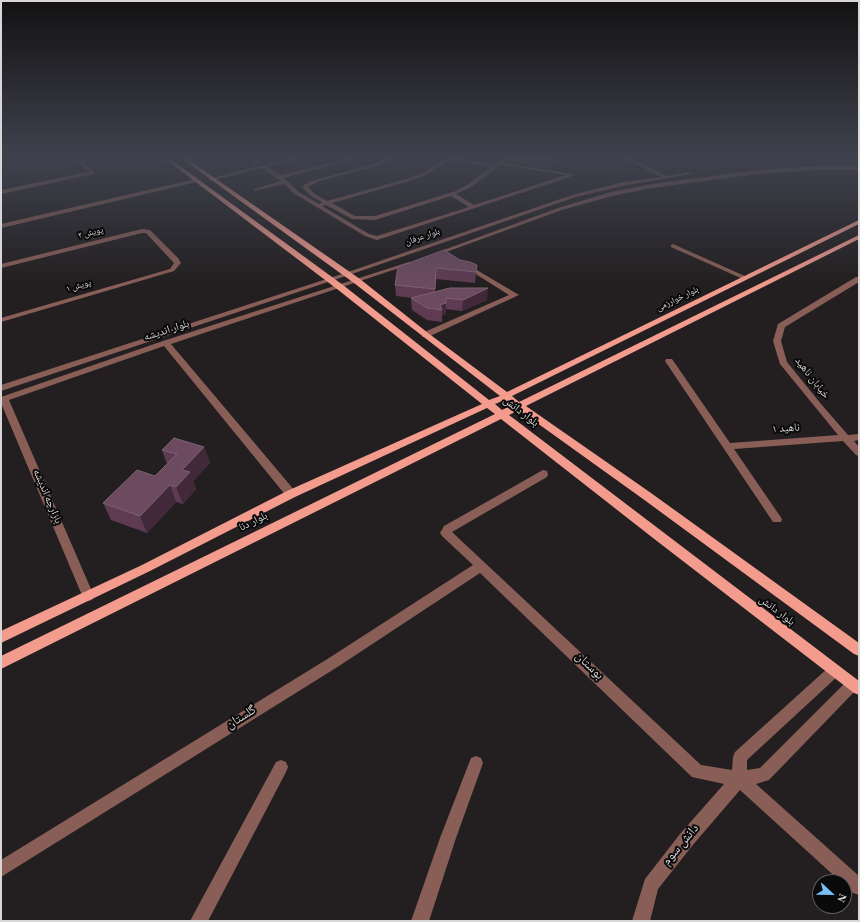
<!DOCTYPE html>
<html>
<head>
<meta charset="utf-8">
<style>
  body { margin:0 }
  #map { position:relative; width:860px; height:922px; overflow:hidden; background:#231f20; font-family:Georgia,serif }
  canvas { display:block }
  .frame { position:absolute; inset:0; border:2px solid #d8d6d6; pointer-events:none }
  .north { position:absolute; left:812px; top:874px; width:40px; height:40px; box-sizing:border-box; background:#0b0a0a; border:1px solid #5d5c5c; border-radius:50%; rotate:112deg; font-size:11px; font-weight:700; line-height:16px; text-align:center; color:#d8d6d6 }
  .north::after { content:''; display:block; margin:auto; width:14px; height:18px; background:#77bff7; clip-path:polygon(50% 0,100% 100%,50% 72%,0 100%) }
</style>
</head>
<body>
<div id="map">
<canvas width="860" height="922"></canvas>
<div class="frame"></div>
<div class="north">N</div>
</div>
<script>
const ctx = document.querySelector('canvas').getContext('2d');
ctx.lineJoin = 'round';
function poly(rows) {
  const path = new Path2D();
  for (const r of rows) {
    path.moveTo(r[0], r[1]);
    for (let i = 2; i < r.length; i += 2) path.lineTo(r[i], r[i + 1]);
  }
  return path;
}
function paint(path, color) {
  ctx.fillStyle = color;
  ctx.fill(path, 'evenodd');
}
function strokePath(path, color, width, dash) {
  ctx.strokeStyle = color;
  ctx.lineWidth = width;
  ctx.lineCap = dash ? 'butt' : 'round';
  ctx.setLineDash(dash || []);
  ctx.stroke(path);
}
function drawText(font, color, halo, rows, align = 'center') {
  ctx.font = font + ' Georgia,"Noto Naskh Arabic",serif';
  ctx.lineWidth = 4;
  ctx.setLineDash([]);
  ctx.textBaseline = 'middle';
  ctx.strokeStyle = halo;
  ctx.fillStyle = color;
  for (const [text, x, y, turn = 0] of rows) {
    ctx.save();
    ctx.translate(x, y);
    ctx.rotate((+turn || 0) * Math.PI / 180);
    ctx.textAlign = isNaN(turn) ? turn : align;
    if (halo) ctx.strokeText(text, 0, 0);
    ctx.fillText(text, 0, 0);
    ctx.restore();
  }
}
const minor = poly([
  [74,158,79,158,94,172,94,174,1,194,1,190,88,172,74,158],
  [250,158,255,158,261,163,256,164,250,158],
  [290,158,298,158,267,167,281,175,350,158,358,158,284,178,299,192,319,204,322,202,311,196,302,187,308,182,373,164,388,158,395,158,377,166,320,181,308,187,315,194,327,201,409,178,422,173,446,158,455,158,494,164,505,158,507,159,503,162,576,175,377,240,365,236,295,194,284,184,254,191,254,189,281,181,262,168,211,181,208,179,290,158],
  [450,160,491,167,467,185,456,191,375,216,355,216,332,203,413,180,426,175,450,160],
  [500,165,566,175,474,205,456,194,471,187,500,165],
  [451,196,469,207,377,236,369,234,322,206,326,205,352,219,375,220,451,196],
  [623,158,628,158,667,176,688,172,691,174,623,186,576,197,349,275,1,391,1,385,345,273,572,195,623,182,661,177,623,158],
  [815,166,859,166,859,170,815,170,757,174,652,188,612,196,562,210,435,256,430,255,558,208,611,192,652,184,757,170,815,166],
  [195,179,197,180,197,182,1,228,1,224,195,179],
  [142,229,150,230,178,258,181,263,174,271,1,322,1,318,170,269,174,263,146,233,142,233,1,268,1,264,142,229],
  [673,244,747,277,749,278,747,279,743,279,671,247,671,245,673,244],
  [409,262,414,263,171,344,295,491,296,494,295,497,287,497,164,346,9,400,94,596,92,600,88,601,84,600,1,403,1,397,163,341,409,262],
  [465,263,519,295,428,337,422,337,422,333,509,295,463,266,462,265,465,263],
  [856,277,859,277,859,282,785,327,781,341,787,362,821,404,848,435,859,434,859,440,854,441,859,447,859,456,856,455,843,441,734,449,782,519,781,522,773,522,665,361,666,359,672,359,730,443,838,435,780,364,773,341,778,324,856,277],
  [543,470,547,471,548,474,547,477,452,532,701,765,732,770,733,757,735,752,829,667,834,665,839,667,841,671,839,675,747,760,747,770,760,768,847,681,852,679,857,681,859,685,857,689,769,780,756,784,859,876,859,895,853,893,844,885,844,882,841,882,740,790,692,846,658,889,650,921,632,921,645,879,680,834,724,784,692,777,480,573,339,666,1,877,1,860,329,658,473,565,442,536,440,533,444,526,543,470],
  [476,756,481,758,483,763,456,838,429,921,411,921,440,838,469,763,471,758,476,756],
  [281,760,286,762,288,767,286,772,208,921,190,921,276,762,281,760]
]);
const major = poly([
  [164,158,169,158,343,285,489,400,500,396,354,283,181,158,186,158,360,279,428,333,507,392,859,220,859,224,512,396,519,402,859,235,859,239,526,406,651,493,859,643,859,656,854,654,643,499,519,410,509,415,859,681,859,695,854,693,653,538,501,419,1,669,1,656,495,414,487,408,295,497,150,571,1,643,1,631,142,565,287,491,482,404,337,289,164,158],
  [505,400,512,405,502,410,495,404,505,400]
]);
const wall = poly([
  [507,158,563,158,551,169,507,161],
  [477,265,475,283,436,279,435,292,487,300,462,311,446,309,446,314,442,316,442,322,427,320,412,310,411,298,413,298,396,296,395,285,398,267],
  [204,447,210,463,193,481,196,489,183,504,176,502,147,533,111,520,103,503,155,476,167,464,162,450]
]);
const shadedWall = poly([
  [553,158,563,158,551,169],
  [488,288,487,300,462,311,463,300],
  [446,303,446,314,442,316,442,310,440,305],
  [204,447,210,463,193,481,196,489,183,504,176,487,182,470],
  [170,485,176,502,147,533,140,516]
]);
const building = poly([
  [444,250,460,260,470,262,477,265,476,272,436,268,435,289,395,285,398,267,444,250],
  [450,288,488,288,463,300,446,298,446,303,440,305,442,310,427,308,411,298,450,288],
  [174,438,204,447,182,470,190,472,176,487,170,485,140,516,103,503,137,470,155,476,177,454,162,450,174,438]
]);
const farStreetnames = [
  ["پویش ۲",91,234,-14],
  ["بلوار عرفان",423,238,-19],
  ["پویش ۱",79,287,-16],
  ["بلوار خوارزمی",678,300,-26]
];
const streetNames = [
  ["بلوار اندیشه",167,332,-18],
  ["خیابان ناهید",811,379,52],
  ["بلوار دانش",520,413,38],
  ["ناهید ۱",786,430,-4],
  ["بازارچه اندیشه",46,497,67],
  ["بلوار دنا",254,523,-26],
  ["بلوار دانش",776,612,37]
];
const nearStreetnames = [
  ["بوستان",588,667,44],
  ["گلستان",242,719,-32],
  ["دانش سوم",682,846,-50]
];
paint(minor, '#895e57');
paint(major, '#f39b8d');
paint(wall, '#5f3b53');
paint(shadedWall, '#422939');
paint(building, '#6c4b61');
strokePath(building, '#7d6173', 1);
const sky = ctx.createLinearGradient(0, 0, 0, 287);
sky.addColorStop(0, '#131112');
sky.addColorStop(0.55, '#3f424e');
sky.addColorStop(1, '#3f424e00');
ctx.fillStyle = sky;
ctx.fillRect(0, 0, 860, 287);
drawText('9px', '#d8d6d6', '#0b0a0a', farStreetnames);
drawText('11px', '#d8d6d6', '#0b0a0a', streetNames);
drawText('13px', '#d8d6d6', '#0b0a0a', nearStreetnames);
</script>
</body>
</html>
